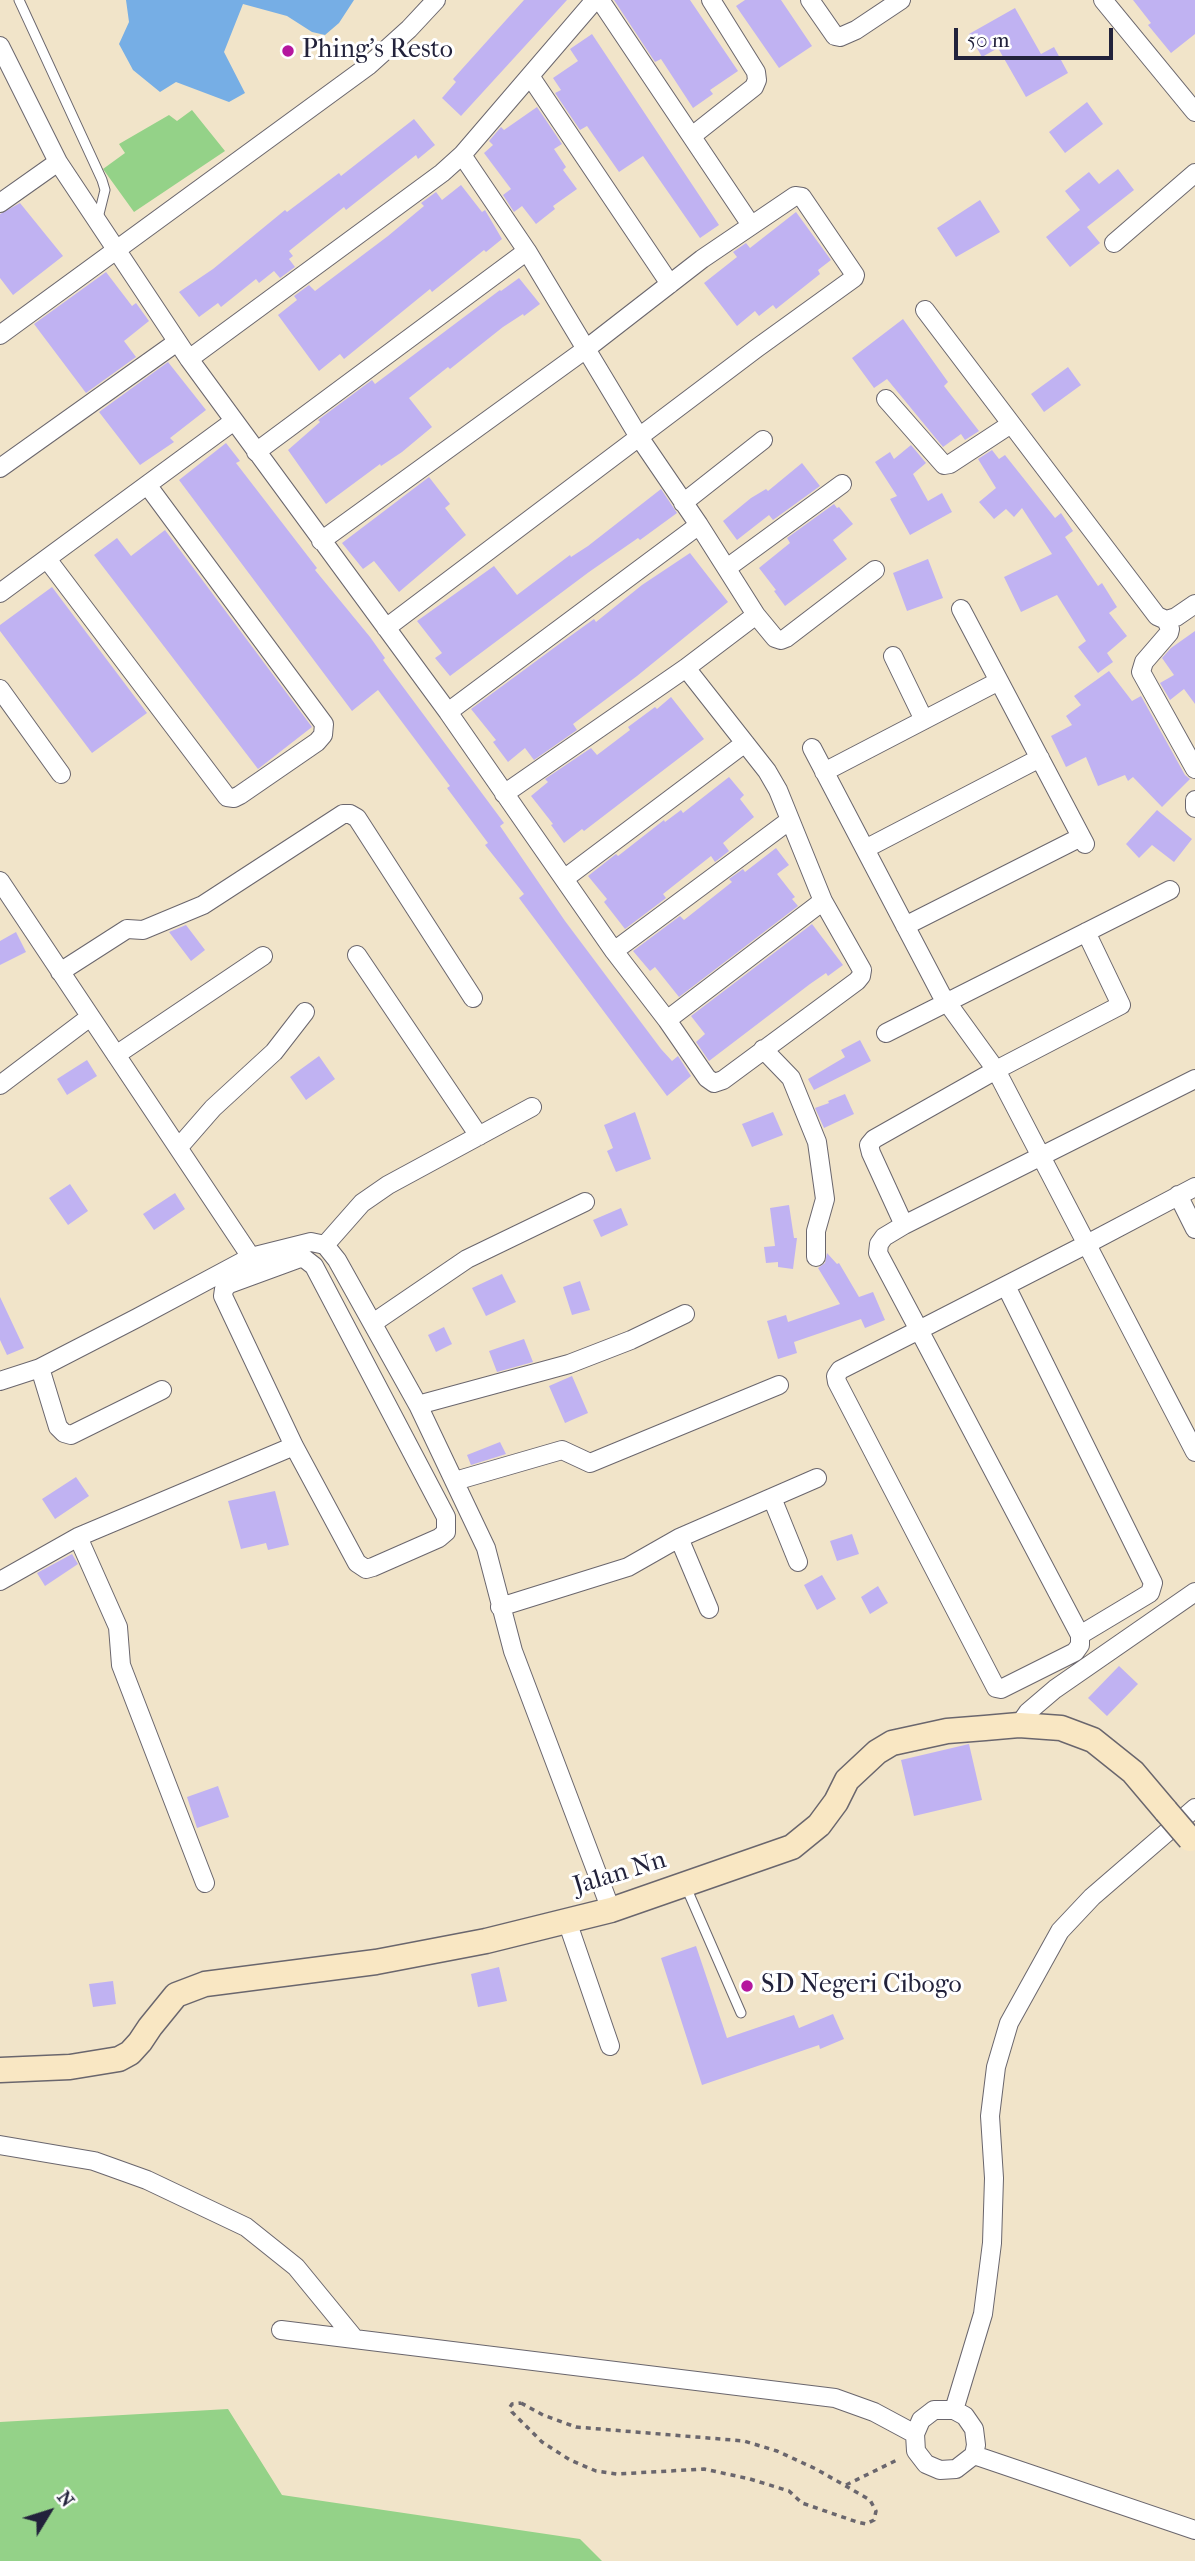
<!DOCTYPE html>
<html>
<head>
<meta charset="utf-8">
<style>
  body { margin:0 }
  #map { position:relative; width:1195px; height:2561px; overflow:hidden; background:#f1e4c9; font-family:"IM FELL French Canon",serif }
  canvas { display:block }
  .north { position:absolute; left:14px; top:2477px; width:70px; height:70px; -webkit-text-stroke:5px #fff; paint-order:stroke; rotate:52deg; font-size:19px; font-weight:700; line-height:28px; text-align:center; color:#22223b }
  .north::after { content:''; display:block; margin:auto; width:24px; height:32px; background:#22223b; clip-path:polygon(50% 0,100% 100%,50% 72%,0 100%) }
  .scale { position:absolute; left:954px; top:28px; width:159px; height:32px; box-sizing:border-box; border:4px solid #22223b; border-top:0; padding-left:9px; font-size:21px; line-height:24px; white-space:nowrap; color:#22223b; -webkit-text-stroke:5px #fff; paint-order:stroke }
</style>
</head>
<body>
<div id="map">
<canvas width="1195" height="2561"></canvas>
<div class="north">N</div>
<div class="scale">50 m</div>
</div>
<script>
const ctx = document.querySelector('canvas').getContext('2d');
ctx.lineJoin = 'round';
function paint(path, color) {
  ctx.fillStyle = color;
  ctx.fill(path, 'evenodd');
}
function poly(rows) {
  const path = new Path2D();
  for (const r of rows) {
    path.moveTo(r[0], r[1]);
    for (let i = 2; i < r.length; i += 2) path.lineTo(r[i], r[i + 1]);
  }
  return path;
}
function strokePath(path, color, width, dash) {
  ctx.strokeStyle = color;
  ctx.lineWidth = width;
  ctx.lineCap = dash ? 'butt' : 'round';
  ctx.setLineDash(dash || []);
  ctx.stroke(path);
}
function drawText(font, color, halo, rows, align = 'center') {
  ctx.font = font + ' "IM FELL French Canon",serif';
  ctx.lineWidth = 6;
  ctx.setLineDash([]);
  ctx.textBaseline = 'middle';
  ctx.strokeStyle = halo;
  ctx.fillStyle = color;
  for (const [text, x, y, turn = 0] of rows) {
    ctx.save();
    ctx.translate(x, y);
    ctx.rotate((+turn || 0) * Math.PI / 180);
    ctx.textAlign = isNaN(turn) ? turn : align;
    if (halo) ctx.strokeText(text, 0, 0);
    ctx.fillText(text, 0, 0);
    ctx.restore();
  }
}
const green = poly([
  [192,110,225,151,134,212,103,169,125,153,119,144,169,115,177,121],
  [228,2409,282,2495,580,2539,602,2561,0,2561,0,2422]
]);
const water = poly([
  [126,0,354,0,339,23,325,35,312,32,287,16,243,4,224,52,245,93,229,102,176,82,160,92,133,70,119,44,129,22]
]);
const building = poly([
  [524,0,567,0,461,116,442,98,456,82,453,79],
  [614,0,690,0,738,71,710,90,713,94,693,108,661,59,655,62],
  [745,0,781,0,812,46,779,68,736,6],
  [1133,0,1195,0,1195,34,1171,53,1148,25,1151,23],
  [1015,8,1041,54,1054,47,1068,73,1026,97,998,48,982,57,969,34],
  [592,34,719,225,700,238,643,156,619,172,587,126,580,130,555,93,561,90,553,78,578,61,570,49],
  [1087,102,1103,124,1065,153,1049,132],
  [537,107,562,144,554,149,566,167,563,170,577,189,553,206,555,209,536,224,522,206,514,212,503,195,511,189,484,153,493,145,489,141,501,127,504,130],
  [414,119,435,145,418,159,416,155,346,210,344,207,289,251,293,256,289,259,295,267,280,278,274,271,259,283,256,279,221,307,218,303,199,317,179,292,213,269,285,210,287,212,339,173,341,176],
  [1118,169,1134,190,1087,227,1100,243,1070,267,1046,237,1080,210,1065,191,1089,172,1099,184],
  [461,185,482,212,485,210,502,239,486,252,484,250,432,292,430,289,344,359,340,354,319,371,278,315,297,300,294,296,309,285,315,291,388,236,424,206,421,203,436,192,442,200],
  [980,200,1000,232,956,257,937,228],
  [20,203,63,256,13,295,0,278,0,214],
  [796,212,831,260,818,270,820,274,776,309,773,305,759,316,755,311,737,326,704,283,737,257,733,252,746,243,750,248],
  [106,272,132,306,136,303,149,321,124,341,136,357,86,393,34,324],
  [519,278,540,304,524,316,523,314,503,327,450,369,448,367,409,398,432,427,402,452,381,466,380,464,326,504,288,450,320,422,318,420,372,380,375,384,500,290,501,291],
  [903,319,948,382,944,386,979,431,965,440,961,434,943,447,887,379,874,388,852,358],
  [168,362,206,410,170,438,174,442,140,465,99,412],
  [1068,367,1081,385,1044,412,1031,394],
  [226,443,240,461,236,463,317,568,315,570,370,637,385,658,383,660,504,823,500,826,565,921,661,1049,672,1061,678,1056,691,1076,667,1096,519,898,524,894,485,845,488,843,447,788,450,786,378,690,352,711,179,480],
  [911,445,926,463,913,474,928,501,942,493,952,512,910,535,890,499,897,496,875,462,890,452,894,459],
  [992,450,999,459,1005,455,1055,518,1061,513,1073,531,1065,537,1098,586,1102,583,1117,607,1109,613,1127,636,1107,653,1113,662,1098,673,1078,647,1086,641,1057,595,1021,612,1004,577,1052,554,1022,508,1014,517,1006,509,994,519,979,502,996,488,978,459],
  [802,463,820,486,773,520,769,515,737,540,723,521,751,498,766,489,768,491],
  [429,477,450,504,445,508,466,535,399,592,374,561,363,569,342,543],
  [661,489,677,513,640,540,638,538,589,572,450,676,435,658,442,653,417,621,494,566,517,595,570,555,571,557,588,546],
  [834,504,837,508,839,507,853,524,833,540,847,559,785,606,774,591,776,590,759,568,790,543,787,538],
  [165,530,312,727,258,769,94,555,117,538,131,556],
  [690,553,728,602,637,676,573,724,577,730,534,760,525,748,508,762,493,742,496,740,471,709,562,642,594,619,596,622,642,585],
  [928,559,943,598,907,611,893,573],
  [52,587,147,713,92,753,0,631,0,625],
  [1195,631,1195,704,1184,689,1170,700,1160,683,1174,675,1162,658,1171,648],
  [1109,671,1132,701,1141,696,1185,775,1190,779,1162,807,1133,777,1128,781,1125,775,1098,786,1086,757,1066,767,1051,736,1072,725,1066,716,1081,705,1074,696],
  [671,697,704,739,584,831,582,829,564,843,551,825,553,824,531,796,548,782,545,779,591,748,597,755,630,730,628,727,655,707,657,709],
  [729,777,744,795,740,799,754,817,723,843,729,851,715,862,711,856,663,894,666,898,625,929,604,902,607,899,588,876,616,854,618,856,664,820,665,822,681,810,683,813],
  [1157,810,1192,839,1174,862,1152,845,1139,858,1126,844],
  [776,848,789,865,777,874,795,897,792,899,798,906,679,997,655,967,650,971,633,951,680,916,684,920,732,882,729,879,743,869,745,872],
  [812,924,843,965,828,976,826,973,810,984,709,1061,696,1042,705,1034,691,1016],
  [186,925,205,950,191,961,169,932],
  [16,932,26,952,0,965,0,941],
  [860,1040,871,1061,814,1090,808,1079,845,1057,841,1050],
  [319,1056,335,1079,306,1100,290,1077],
  [87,1060,97,1076,67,1095,57,1079],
  [845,1094,854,1114,824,1128,815,1108,829,1103,828,1101],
  [635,1112,651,1159,616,1172,607,1151,613,1148,604,1125],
  [773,1112,783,1135,752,1147,742,1124],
  [70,1184,88,1211,68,1225,49,1198],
  [175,1193,185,1209,154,1230,143,1214],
  [789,1205,794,1238,797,1238,793,1269,778,1267,778,1262,766,1263,764,1247,775,1246,770,1208],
  [621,1208,628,1225,601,1237,593,1220],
  [827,1253,837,1264,839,1263,859,1297,873,1292,885,1320,865,1328,861,1319,794,1342,797,1353,778,1359,767,1321,786,1315,788,1322,840,1304,818,1268,825,1263],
  [502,1274,516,1302,486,1316,472,1288],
  [580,1281,590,1310,572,1315,563,1287],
  [0,1297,24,1348,7,1355,0,1340],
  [444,1327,452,1344,436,1352,428,1335],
  [524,1339,533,1362,497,1372,489,1351],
  [572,1376,588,1413,565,1423,549,1386],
  [500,1442,506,1454,471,1465,467,1455],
  [76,1477,89,1496,55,1519,42,1499],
  [275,1491,289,1545,268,1550,266,1543,241,1549,228,1501],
  [852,1534,859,1554,837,1561,830,1541],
  [72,1554,78,1564,45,1586,37,1573],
  [822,1575,836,1599,817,1610,804,1585],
  [878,1586,888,1603,870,1614,861,1597],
  [1119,1666,1138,1684,1107,1716,1088,1698],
  [969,1744,982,1800,914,1816,901,1760],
  [218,1786,229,1817,197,1828,187,1797],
  [696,1946,727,2038,794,2015,799,2028,833,2014,844,2039,820,2049,819,2045,702,2085,661,1958],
  [499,1967,507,2001,478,2007,471,1974],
  [113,1981,116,2004,93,2007,89,1984]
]);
const path = poly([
  [521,2403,543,2415,576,2427,744,2441,777,2451,816,2469,870,2500,876,2511,874,2520,866,2524,857,2522,802,2503,789,2491,750,2479,704,2469,617,2474,596,2471,570,2460,542,2442,512,2412,510,2407,512,2404,521,2403],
  [846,2485,899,2459]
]);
const lane = poly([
  [19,0,102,180,105,190,97,222],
  [686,1887,741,2013]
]);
const street = poly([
  [600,0,751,225],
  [810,0,835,36,840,37,856,30,901,0],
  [1103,0,1195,112],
  [0,46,58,162,189,359,448,712,614,951,667,1020,707,1078,714,1083,723,1080,857,981,861,976,862,970,823,901,778,790,767,771,686,668],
  [530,76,670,284],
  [692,136,754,87,757,80,756,72,711,0],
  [0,203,58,162],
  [1114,243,1195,173],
  [527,251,639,437,699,525,756,615,775,638,781,640,786,638,875,570],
  [925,310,1157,616,1166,620,1176,617,1195,604],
  [0,335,368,66,409,29,436,0],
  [189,359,442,173,462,155,595,0],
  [886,399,944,465,950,464,1011,424],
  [256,452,527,251,462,155],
  [0,468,177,342],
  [683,503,763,440],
  [321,541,586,349,702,259,795,196,802,197,855,275,854,278,757,348,386,628],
  [47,559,227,797,234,798,240,795,317,742,323,735,324,724,148,486],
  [727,568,842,484],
  [0,593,234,421],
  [961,609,1085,844],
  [1166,620,1170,629,1169,633,1144,662,1141,672,1195,769],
  [893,656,924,720],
  [0,689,61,774],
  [448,712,699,525],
  [812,748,941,994,996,1070,1195,1452],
  [824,772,999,681],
  [504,794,686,668,756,615],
  [1195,800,1195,808],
  [865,849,1040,758],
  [564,879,745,743],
  [0,881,251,1257,311,1242,325,1245,337,1260,418,1405,486,1548,513,1651,611,1910],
  [905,926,1081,837],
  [614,951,790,820],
  [357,955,479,1136],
  [60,972,127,929,143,930,203,905,343,814,350,814,357,818,473,998],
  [667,1020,823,901],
  [886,1033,1170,890],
  [763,1049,791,1078,817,1142,825,1199,816,1231,816,1257],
  [116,1055,263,956],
  [1195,1079,904,1225,884,1237,879,1244,878,1253,919,1330,1080,1635,1080,1645,1075,1652,1001,1689,996,1688,837,1382,836,1376,840,1370,919,1330,1087,1244,1195,1187],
  [0,1085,90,1017],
  [179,1147,213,1108,274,1052,305,1012],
  [1178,1195,1195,1229],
  [904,1225,871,1153,869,1145,874,1139,996,1070,1121,1005,1086,932],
  [325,1245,362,1203,388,1185,532,1107],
  [300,1258,305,1259,314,1266,446,1517,446,1532,439,1538,373,1567,366,1569,357,1563,294,1446,223,1296,224,1289,229,1284,300,1258],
  [1006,1286,1153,1583,1150,1593,1080,1635],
  [373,1323,467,1259,585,1202],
  [40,1368,58,1427,64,1433,71,1435,162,1390],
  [0,1381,40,1368,137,1318,251,1257,255,1265],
  [418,1405,569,1364,631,1340,685,1314],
  [455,1481,562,1450,590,1463,779,1385],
  [772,1498,798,1562],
  [78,1537,118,1627,121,1665,205,1883],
  [679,1538,709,1609],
  [0,1581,78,1537,294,1446],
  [500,1607,628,1567,679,1538,817,1478],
  [1019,1725,1028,1712,1055,1689,1195,1592],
  [567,1921,610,2046],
  [0,2145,94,2161,147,2180,246,2227,296,2267,355,2339],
  [281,2330,835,2398,874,2412,915,2434],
  [934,2410,954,2410,965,2416,974,2429,976,2445,974,2455,956,2469,940,2470,926,2464,916,2451,915,2434,921,2420,934,2410],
  [954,2410,983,2314,992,2243,994,2178,990,2116,996,2067,1009,2023,1060,1931,1092,1897,1195,1808],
  [974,2455,1195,2530]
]);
const secondary = poly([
  [0,2070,70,2067,119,2059,130,2053,140,2042,150,2027,176,1995,205,1984,376,1962,486,1941,611,1910,792,1847,819,1825,836,1802,847,1780,877,1752,892,1743,947,1731,985,1728,1019,1725,1061,1728,1093,1740,1133,1772,1166,1811]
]);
const secondaryBridge = poly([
  [1166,1811,1190,1839]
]);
const markers = [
  [288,51,7,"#b5179e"],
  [747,1986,7,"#b5179e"]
];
const poiNames = [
  ["Phing's Resto",302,51],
  ["SD Negeri Cibogo",761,1986]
];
const streetNames = [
  ["Jalan Nn",620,1874,-17]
];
paint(green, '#94d288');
paint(water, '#76aee5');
paint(building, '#c0b2f2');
strokePath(lane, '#6a666d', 11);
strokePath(street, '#6a666d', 20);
strokePath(secondary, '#6a666d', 27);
strokePath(path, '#6a666d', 3.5, [5, 5]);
strokePath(lane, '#fff', 9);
strokePath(street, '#fff', 18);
strokePath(secondary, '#f9e7c3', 24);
strokePath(secondaryBridge, '#6a666d', 27, []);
strokePath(secondaryBridge, '#f9e7c3', 24);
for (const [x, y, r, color] of markers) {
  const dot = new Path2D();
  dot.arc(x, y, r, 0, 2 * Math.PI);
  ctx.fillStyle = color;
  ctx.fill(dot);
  strokePath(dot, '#fff', 2.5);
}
drawText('26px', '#22223b', '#fff', poiNames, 'left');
drawText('26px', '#22223b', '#fff', streetNames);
</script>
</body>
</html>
